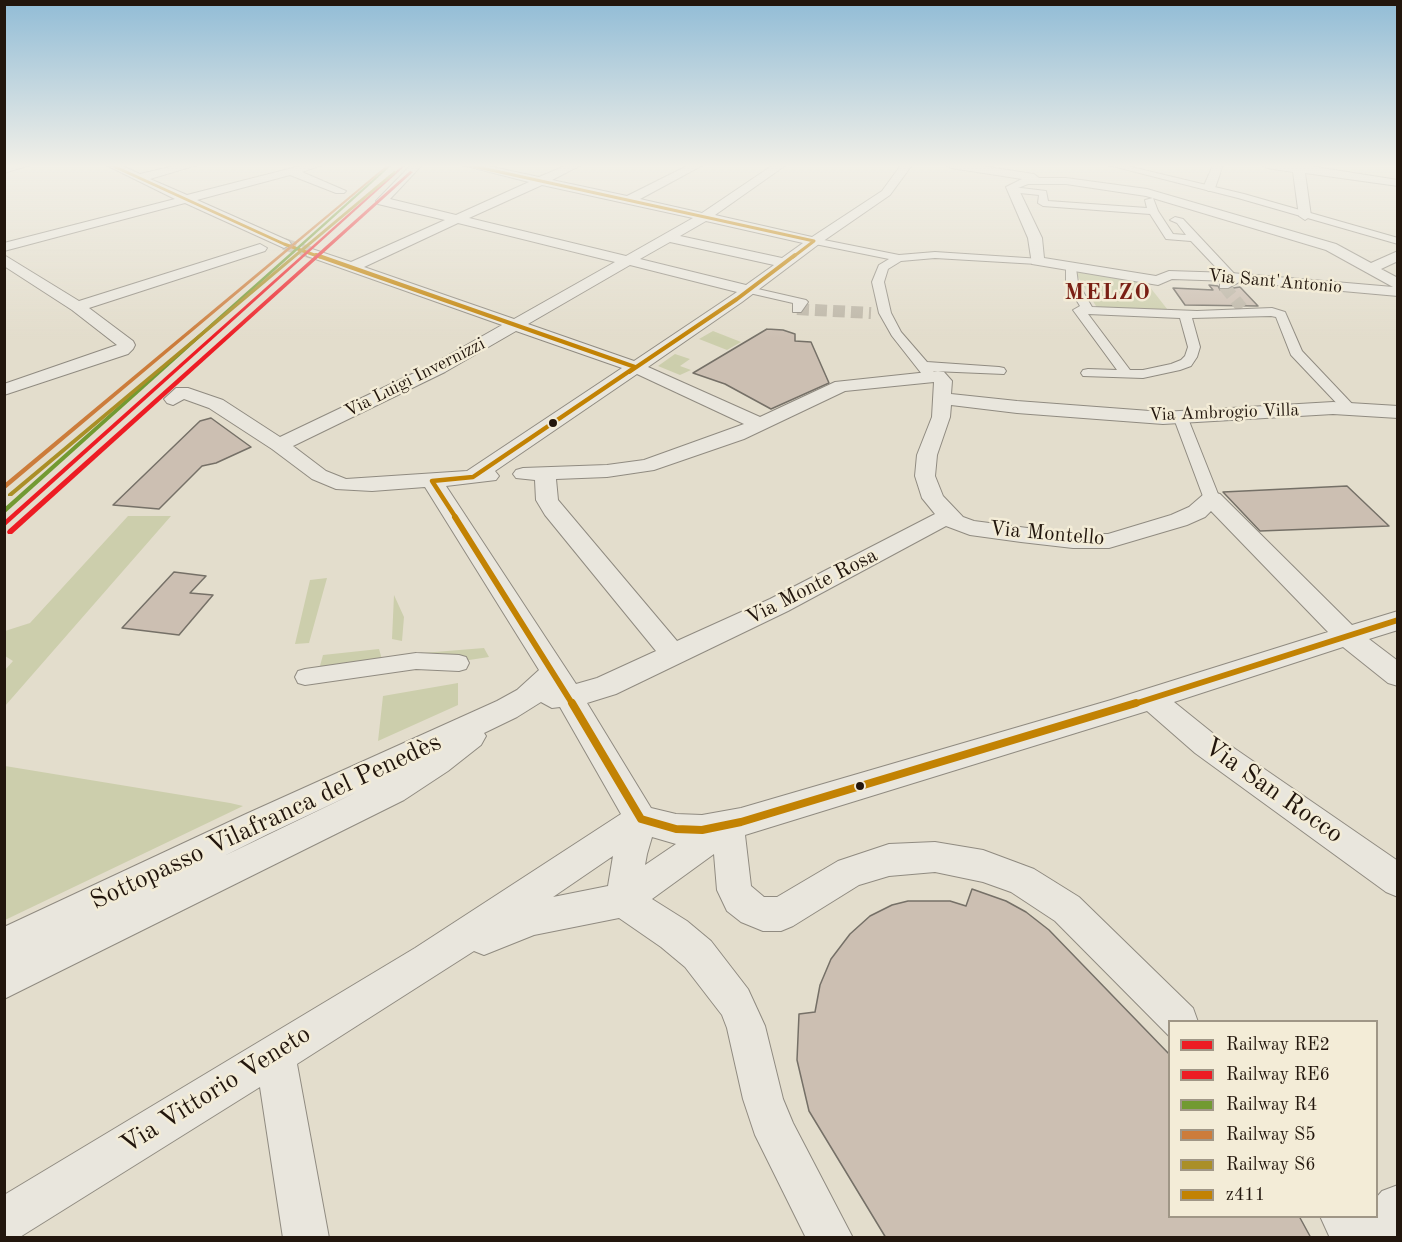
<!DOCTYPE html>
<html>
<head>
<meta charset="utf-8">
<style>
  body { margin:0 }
  #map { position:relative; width:1402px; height:1242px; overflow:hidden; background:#e3ddcc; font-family:"Old Standard TT",serif }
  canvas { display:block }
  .frame { position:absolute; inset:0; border:6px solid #22160d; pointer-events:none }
  .legend { position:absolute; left:1168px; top:1020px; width:210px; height:198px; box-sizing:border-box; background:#f3ecd7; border:2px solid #9f9686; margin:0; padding:8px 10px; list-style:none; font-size:18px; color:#22160d }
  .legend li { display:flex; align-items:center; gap:12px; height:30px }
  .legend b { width:30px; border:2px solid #9f9686 }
</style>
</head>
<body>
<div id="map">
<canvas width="1402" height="1242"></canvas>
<div class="frame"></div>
<ul class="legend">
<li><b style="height:8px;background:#ed1c24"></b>Railway RE2</li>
<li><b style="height:8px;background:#ed1c24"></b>Railway RE6</li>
<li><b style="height:8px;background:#729a32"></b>Railway R4</li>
<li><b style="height:8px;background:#cc7c3b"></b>Railway S5</li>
<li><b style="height:8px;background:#aa8f27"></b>Railway S6</li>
<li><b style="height:8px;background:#c28203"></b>z411</li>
</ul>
</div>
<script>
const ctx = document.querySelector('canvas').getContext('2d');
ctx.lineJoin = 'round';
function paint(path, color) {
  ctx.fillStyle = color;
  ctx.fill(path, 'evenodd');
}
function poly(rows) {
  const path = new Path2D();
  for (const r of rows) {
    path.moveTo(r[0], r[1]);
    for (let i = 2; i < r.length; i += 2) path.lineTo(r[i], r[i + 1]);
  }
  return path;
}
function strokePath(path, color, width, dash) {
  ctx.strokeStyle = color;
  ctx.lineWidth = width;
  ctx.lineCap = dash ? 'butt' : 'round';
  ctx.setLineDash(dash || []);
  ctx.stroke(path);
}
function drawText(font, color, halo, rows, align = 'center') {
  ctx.font = font + ' "Old Standard TT",serif';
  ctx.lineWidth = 5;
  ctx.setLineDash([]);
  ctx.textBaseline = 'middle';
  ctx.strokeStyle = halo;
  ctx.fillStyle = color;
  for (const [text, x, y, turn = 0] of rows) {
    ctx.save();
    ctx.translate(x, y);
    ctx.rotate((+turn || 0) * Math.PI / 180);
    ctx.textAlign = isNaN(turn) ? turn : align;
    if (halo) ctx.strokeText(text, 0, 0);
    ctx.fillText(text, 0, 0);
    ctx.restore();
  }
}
const green = poly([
  [1075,272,1146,282,1171,314,1099,311],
  [713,331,741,342,727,350,699,339],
  [675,354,690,359,680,366,691,370,680,375,658,366],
  [128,516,171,516,5,706,5,670,13,661,5,656,5,631,30,623],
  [327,578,309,643,295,644,310,580],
  [394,595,404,617,402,641,392,639],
  [484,648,489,657,403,670,398,655],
  [379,649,386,673,315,684,323,655],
  [458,683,458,705,378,741,383,696],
  [5,766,230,803,243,806,5,920]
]);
const building = poly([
  [1209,285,1218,286,1220,290,1240,287,1258,306,1185,305,1173,288,1213,290,1209,285],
  [767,329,783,330,795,334,795,341,811,342,829,383,771,409,725,384,693,373,767,329],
  [211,418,251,447,216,463,202,466,159,509,113,505,200,421,211,418],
  [1347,486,1389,526,1260,531,1223,492,1347,486],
  [174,572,206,576,190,593,213,595,179,635,122,628,174,572],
  [972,889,1006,901,1026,912,1049,930,1170,1055,1170,1216,1299,1216,1311,1238,886,1238,809,1111,797,1060,799,1014,815,1012,820,985,831,959,850,934,870,916,892,905,908,901,950,901,966,906,972,889]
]);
const pedestrianTunnel = poly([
  [1224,286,1242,308],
  [797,309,871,313]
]);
const minorTunnel = poly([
  [284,244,312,253]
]);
const pedestrian = poly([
  [1108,165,1123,165,1244,194,1398,238,1398,244,1238,198,1108,165],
  [1013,187,1046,191,1048,201,1147,208,1145,200,1153,198,1158,211,1173,234,1186,235,1177,223,1170,220,1175,217,1183,219,1241,281,1228,288,1220,288,1220,284,1228,280,1191,241,1166,239,1150,214,1043,206,1038,203,1039,195,1010,192,1009,190,1013,187],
  [814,238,899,255,935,252,1041,259,1042,261,1037,264,935,258,901,261,888,269,884,282,891,313,901,332,927,362,999,367,1004,368,1006,371,1004,374,933,371,937,375,935,378,925,378,892,336,879,313,872,282,879,265,889,259,810,243,809,241,814,238],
  [1071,265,1076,268,1078,283,1092,307,1197,311,1272,308,1285,312,1302,351,1356,408,1349,412,1344,411,1291,355,1276,317,1271,316,1192,318,1200,347,1197,357,1191,366,1180,370,1143,378,1083,376,1081,373,1083,370,1088,369,1117,370,1073,310,1080,306,1066,283,1066,268,1071,265],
  [1088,314,1180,318,1188,347,1185,356,1181,360,1171,364,1143,370,1130,370,1088,314],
  [749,287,806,300,808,302,801,312,793,312,793,303,745,292,743,290,749,287],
  [1180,412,1187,416,1220,499,1218,503,1206,503,1204,499,1173,416,1180,412],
  [416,653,459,655,466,657,469,663,466,669,459,671,416,669,305,685,298,683,295,677,298,671,305,669,416,653]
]);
const minor = poly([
  [10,165,30,165,4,173,4,167,10,165],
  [106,165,120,165,140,174,178,165,197,165,150,179,187,195,304,165,322,165,302,172,346,191,344,193,336,193,290,175,197,200,289,241,291,244,284,248,185,203,4,251,4,243,175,199,106,165],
  [411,165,422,165,390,199,456,215,529,182,462,165,483,165,539,177,567,165,581,165,552,180,627,196,689,165,703,165,640,199,702,213,773,165,786,165,715,215,812,237,882,191,901,165,912,165,890,195,819,244,742,302,648,367,760,417,835,382,938,371,944,372,952,381,951,394,1017,401,1163,412,1333,402,1398,406,1398,418,1333,414,1163,424,1017,413,951,405,950,417,937,455,935,476,943,496,963,517,974,521,1073,534,1108,534,1171,515,1189,507,1204,494,1212,492,1220,494,1352,625,1398,611,1398,630,1369,639,1398,661,1398,686,1388,683,1343,647,1174,702,1215,735,1398,861,1398,897,1386,892,1195,753,1147,711,745,835,751,886,764,897,777,897,838,861,889,844,935,842,983,850,1034,869,1079,897,1193,1008,1198,1022,1170,1022,1170,1037,1055,921,1011,892,983,882,935,872,889,876,859,885,793,926,781,931,763,931,741,922,727,911,717,890,714,854,652,899,687,921,711,941,748,989,765,1026,783,1099,793,1123,853,1238,806,1238,755,1135,743,1099,727,1028,722,1015,685,967,661,947,619,918,534,935,484,955,474,951,297,1064,329,1238,283,1238,260,1087,20,1237,4,1238,4,1195,415,948,621,814,560,707,552,708,541,702,517,717,484,733,486,736,481,745,448,771,404,800,4,999,4,927,246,814,497,701,517,690,539,670,425,487,372,491,336,489,312,479,272,449,209,408,184,399,173,405,167,403,164,399,176,388,188,388,223,400,280,437,433,364,502,325,307,256,305,253,312,249,351,262,445,220,378,204,376,201,411,165],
  [542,185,693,218,626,256,469,218,542,185],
  [706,221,803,243,782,258,680,236,706,221],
  [458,223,615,262,514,319,364,267,458,223],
  [670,242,774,265,746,285,640,259,670,242],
  [630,265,737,292,634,361,528,324,630,265],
  [516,331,622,368,467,471,346,479,326,471,293,446,445,372,516,331],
  [637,374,744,424,644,460,607,465,523,468,516,470,513,474,516,478,535,480,536,500,545,515,656,651,597,678,576,684,446,486,496,480,499,476,495,471,637,374],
  [934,382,932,417,917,455,915,476,922,498,935,514,770,599,677,641,558,500,556,479,607,477,654,470,744,439,845,391,934,382],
  [1211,511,1328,632,1111,700,741,808,702,815,676,814,651,808,587,703,616,694,788,611,946,526,970,535,1021,542,1073,548,1109,548,1187,525,1205,517,1211,511],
  [357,792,224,856,268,834,357,792],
  [652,837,676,844,645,865,647,854,652,837],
  [613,856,608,886,553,897,613,856],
  [946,165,975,165,1034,174,1039,178,1066,178,1147,189,1336,244,1371,263,1398,251,1398,261,1381,269,1398,278,1398,296,1231,281,1172,279,1158,285,1032,264,1028,238,1006,187,1022,179,951,168,946,165],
  [1028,184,1066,184,1146,196,1326,250,1393,287,1231,273,1169,271,1156,276,1044,258,1042,238,1018,188,1028,184],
  [1213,165,1223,165,1215,188,1209,191,1203,188,1213,165],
  [1262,165,1303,165,1398,180,1398,186,1305,173,1311,216,1305,220,1299,216,1293,172,1267,168,1262,165],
  [260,244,267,248,265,251,89,308,133,341,135,345,133,349,128,354,4,395,4,384,117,345,72,310,4,266,4,255,79,301,260,244],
  [1398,1185,1398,1238,1330,1238,1320,1216,1376,1216,1376,1198,1382,1191,1398,1185]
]);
const bus1Far4 = poly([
  [111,165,284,244,320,257],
  [468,165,814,241],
  [793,257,814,241]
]);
const bus1Far3 = poly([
  [316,255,635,367],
  [629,372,737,299,795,255]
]);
const bus1Far2 = poly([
  [432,481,456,518],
  [432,481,473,477,631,370]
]);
const bus1Far1 = poly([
  [455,517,573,705],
  [1131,705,1398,620]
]);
const bus1 = poly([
  [572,703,641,819,676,829,702,830,741,822,1136,703]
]);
const rail1 = poly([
  [403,165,406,165,4,527,4,521,403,165]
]);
const rail2 = poly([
  [410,171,413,172,12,534,8,534,7,532,8,530,410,171]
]);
const rail3 = poly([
  [389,165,392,165,4,514,4,508,389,165]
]);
const rail4 = poly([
  [387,165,390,165,4,490,4,484,387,165]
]);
const rail5 = poly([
  [394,171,397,172,12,496,8,496,8,494,394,171]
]);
const markers = [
  [553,423,5,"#22160d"],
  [860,786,5,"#22160d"]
];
const farStreetnames = [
  ["Via Sant'Antonio",1275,282,5],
  ["Via Luigi Invernizzi",415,378,-27],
  ["Via Ambrogio Villa",1224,413,-2]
];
const streetNames = [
  ["Via Montello",1047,534,5],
  ["Via Monte Rosa",812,587,-27]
];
const farDistrictnames = [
  ["MELZO",1108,293]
];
const nearStreetnames = [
  ["Via San Rocco",1273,791,35],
  ["Sottopasso Vilafranca del Penedès",266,822,-25],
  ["Via Vittorio Veneto",216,1090,-32]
];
paint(green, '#ccceac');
paint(building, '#ccbfb2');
strokePath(building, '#757067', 1.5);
strokePath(pedestrianTunnel, '#bcb5a6', 12, [12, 6]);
strokePath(minorTunnel, '#bcb5a6', 12, [12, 6]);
strokePath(pedestrian, '#908b81', 2);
strokePath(minor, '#908b81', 2);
paint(pedestrian, '#e9e6dd');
paint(minor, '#e9e6dd');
strokePath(bus1Far4, '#c28203', 3);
strokePath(bus1Far3, '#c28203', 4);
strokePath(bus1Far2, '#c28203', 4.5);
strokePath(bus1Far1, '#c28203', 6);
strokePath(bus1, '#c28203', 8);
paint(rail1, '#ed1c24');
paint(rail2, '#ed1c24');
paint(rail3, '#729a32');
paint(rail4, '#cc7c3b');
paint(rail5, '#aa8f27');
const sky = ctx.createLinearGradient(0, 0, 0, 339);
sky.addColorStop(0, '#91bcd6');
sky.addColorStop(0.49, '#f2f0e8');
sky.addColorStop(1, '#f2f0e800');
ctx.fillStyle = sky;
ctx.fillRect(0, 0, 1402, 339);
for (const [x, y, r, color] of markers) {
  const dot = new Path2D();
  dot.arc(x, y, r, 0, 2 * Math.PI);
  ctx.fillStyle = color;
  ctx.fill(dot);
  strokePath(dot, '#f3ecd7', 2);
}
drawText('18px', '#22160d', '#f3ecd7', farStreetnames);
drawText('21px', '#22160d', '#f3ecd7', streetNames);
ctx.letterSpacing = '1.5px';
drawText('bold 22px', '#7a1f14', '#f3ecd7', farDistrictnames);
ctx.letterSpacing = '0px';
drawText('26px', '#22160d', '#f3ecd7', nearStreetnames);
</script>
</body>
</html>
